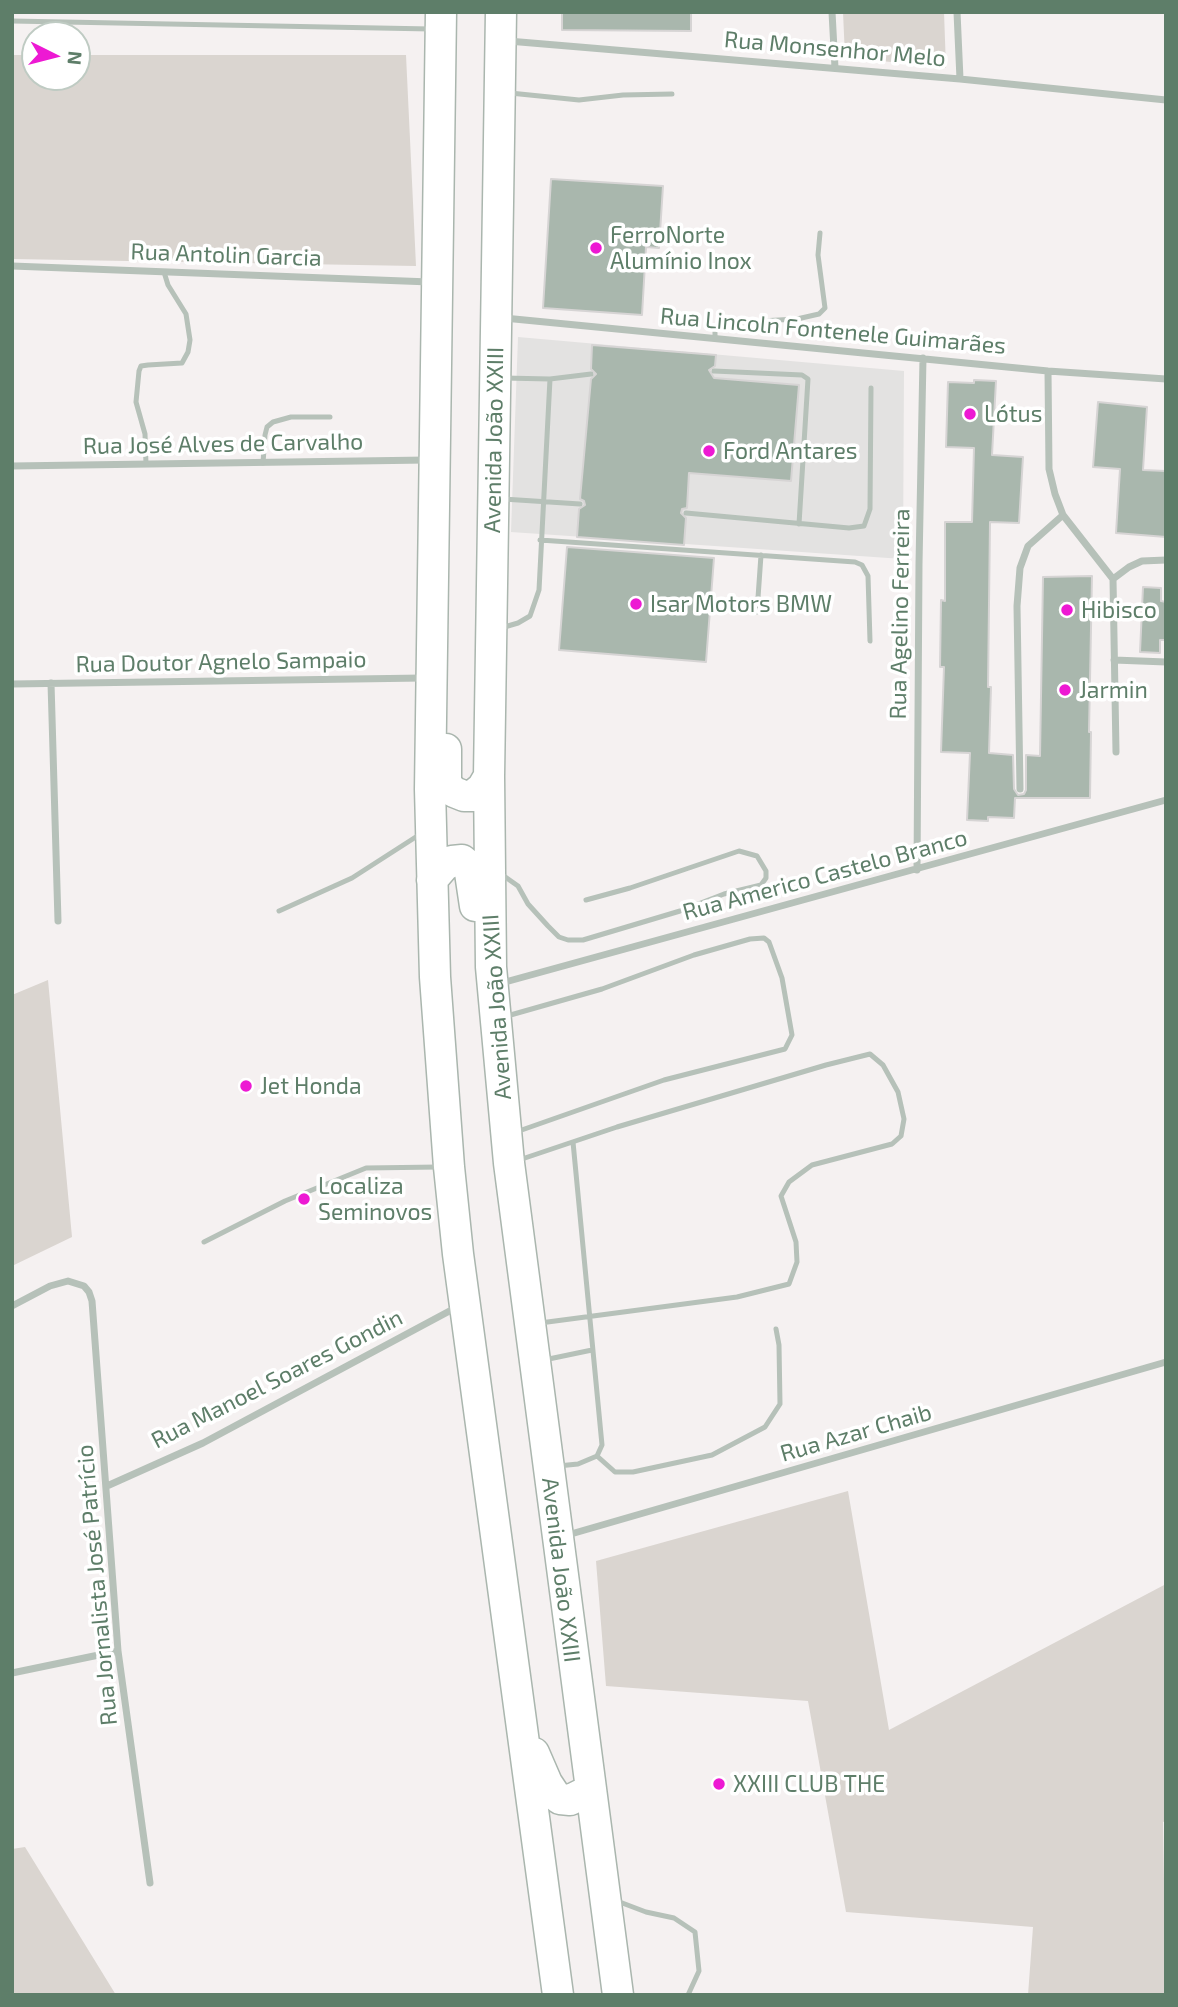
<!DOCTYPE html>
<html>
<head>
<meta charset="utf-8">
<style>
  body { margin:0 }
  #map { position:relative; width:1178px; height:2007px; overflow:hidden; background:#f5f1f1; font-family:"Exo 2",sans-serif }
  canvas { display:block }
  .frame { position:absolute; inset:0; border:14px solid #5e7e69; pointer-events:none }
  .north { position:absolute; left:21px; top:21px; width:70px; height:70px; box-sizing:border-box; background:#fff; border:2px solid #bfcbc3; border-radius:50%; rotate:96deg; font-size:19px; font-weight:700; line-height:28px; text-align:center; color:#5e7e69 }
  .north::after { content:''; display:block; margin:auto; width:24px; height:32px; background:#ed19d3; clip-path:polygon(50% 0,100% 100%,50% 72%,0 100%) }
</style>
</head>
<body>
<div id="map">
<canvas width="1178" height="2007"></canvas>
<div class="frame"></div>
<div class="north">N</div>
</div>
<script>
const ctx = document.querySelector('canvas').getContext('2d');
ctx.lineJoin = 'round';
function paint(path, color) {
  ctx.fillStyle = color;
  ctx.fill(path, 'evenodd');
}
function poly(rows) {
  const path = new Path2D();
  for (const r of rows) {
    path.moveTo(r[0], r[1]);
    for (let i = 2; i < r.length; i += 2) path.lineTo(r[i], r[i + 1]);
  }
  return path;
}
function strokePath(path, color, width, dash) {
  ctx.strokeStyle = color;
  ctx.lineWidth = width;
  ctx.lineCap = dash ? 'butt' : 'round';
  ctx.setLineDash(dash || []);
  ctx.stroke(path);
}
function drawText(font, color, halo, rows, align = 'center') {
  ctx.font = font + ' "Exo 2",sans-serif';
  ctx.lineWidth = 7;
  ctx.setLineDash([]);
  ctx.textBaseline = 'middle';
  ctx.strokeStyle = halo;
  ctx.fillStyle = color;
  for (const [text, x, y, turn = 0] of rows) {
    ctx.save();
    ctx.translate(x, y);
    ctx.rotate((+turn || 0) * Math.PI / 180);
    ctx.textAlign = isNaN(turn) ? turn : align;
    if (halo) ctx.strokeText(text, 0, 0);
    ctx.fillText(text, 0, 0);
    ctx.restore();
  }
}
const built = poly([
  [518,337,904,371,903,559,511,532]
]);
const green = poly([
  [843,12,944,12,946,68,845,57],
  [12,55,35,55,35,77,77,77,77,55,406,55,416,266,12,259],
  [48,980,72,1237,12,1266,12,995],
  [848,1491,889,1730,1166,1584,1166,1821,1163,1822,1166,1995,1028,1995,1033,1927,846,1912,808,1701,606,1686,596,1561],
  [25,1847,116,1995,12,1995,12,1849]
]);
const building = poly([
  [562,12,691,12,691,31,562,30,562,12],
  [551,179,663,186,659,248,646,247,642,315,543,308,551,179],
  [592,345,716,355,715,366,709,370,714,378,799,385,791,481,689,473,687,508,682,509,681,513,686,518,684,545,577,537,579,509,585,505,584,501,580,499,591,379,596,374,591,369,592,345],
  [974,380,996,381,992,455,1023,457,1019,523,990,522,988,687,991,687,989,753,1013,755,1014,789,1018,795,1024,794,1026,790,1026,755,1040,756,1043,577,1092,576,1089,732,1091,732,1090,798,1015,798,1014,818,988,817,988,821,967,820,970,753,941,752,944,667,940,667,941,600,945,601,945,522,972,522,974,448,946,447,948,382,974,383,974,380],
  [1098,402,1147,407,1143,470,1166,471,1166,537,1116,533,1120,469,1093,467,1098,402],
  [567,547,714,558,706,662,559,650,567,547],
  [1143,587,1161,588,1161,601,1166,602,1166,640,1160,640,1160,653,1140,652,1143,587]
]);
const service = poly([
  [12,21,431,29],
  [510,93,579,100,623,95,672,94],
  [715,339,715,330,724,323,797,319,819,314,825,308,818,255,820,233],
  [714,371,802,375,808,379,799,524],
  [504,378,550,379,591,374],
  [263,463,265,435,267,427,273,422,291,417,330,417],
  [146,464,145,434,136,402,139,371,141,366,148,365,182,363,188,352,190,340,186,314,168,285,164,272],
  [503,499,580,504],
  [686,513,849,528,864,526,870,509,871,388],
  [540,540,855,562,862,565,868,576,870,641],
  [757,612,761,555],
  [501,628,518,623,530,616,539,590,550,379],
  [501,874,518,886,528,904,548,926,559,937,568,940,583,940,680,911,724,894,761,885,766,878,766,871,757,856,739,851,630,888,586,900],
  [279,911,352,878,422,833],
  [507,1016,602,989,694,955,750,939,764,938,769,942,782,978,792,1035,785,1049,664,1080,516,1132],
  [519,1160,617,1127,826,1065,870,1054,883,1065,898,1092,904,1119,901,1136,892,1144,812,1165,789,1182,781,1196,796,1242,797,1262,789,1284,737,1297,540,1323],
  [204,1242,285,1201,366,1168,438,1167],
  [544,1360,592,1350],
  [597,1456,615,1472,633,1472,712,1455,765,1427,780,1404,779,1345,776,1329],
  [558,1466,578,1464,597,1456,602,1445,573,1142],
  [617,1901,646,1912,674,1918,695,1932,699,1971,688,1995]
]);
const minor = poly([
  [832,12,835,68],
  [957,12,960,79],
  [508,41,960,79,1166,100],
  [12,266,430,282],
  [504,318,1048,371,1166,379],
  [1048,371,1049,469,1055,494,1063,515,1113,579,1116,752],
  [12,466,427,460],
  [1113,579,1129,567,1142,561,1166,560],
  [1114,660,1166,662],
  [51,683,58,921],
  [12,684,423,678],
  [1020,789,1017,606,1020,568,1028,546,1063,515],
  [917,870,919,564,923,358],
  [498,984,1166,800],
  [12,1306,50,1286,68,1281,84,1286,89,1292,92,1301,118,1651,150,1883],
  [107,1486,203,1443,457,1307],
  [564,1536,1166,1362],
  [12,1673,118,1651]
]);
const primary = poly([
  [441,12,430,789,435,977,449,1167,458,1254,558,1995],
  [501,12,489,776,491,967,509,1163,618,1995],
  [446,749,446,784,454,792,464,796,472,796,482,788,489,776],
  [432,880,444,866,452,861,462,860,469,866,475,906],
  [534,1753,547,1783,555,1795,560,1799,570,1800,590,1790]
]);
const markers = [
  [596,248,7,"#ed19d3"],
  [970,414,7,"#ed19d3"],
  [709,451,7,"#ed19d3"],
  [636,604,7,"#ed19d3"],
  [1067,610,7,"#ed19d3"],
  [1065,690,7,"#ed19d3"],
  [246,1086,7,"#ed19d3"],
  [304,1199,7,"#ed19d3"],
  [719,1784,7,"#ed19d3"]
];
const streetNames = [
  ["Rua Monsenhor Melo",835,49,5],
  ["Rua Antolin Garcia",226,255,2],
  ["Rua Lincoln Fontenele Guimarães",833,331,5],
  ["Avenida João XXIII",494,440,-89],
  ["Rua José Alves de Carvalho",223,444,-1],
  ["Rua Agelino Ferreira",900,614,-89],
  ["Rua Doutor Agnelo Sampaio",221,662,-1],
  ["Rua Americo Castelo Branco",825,875,-15],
  ["Avenida João XXIII",497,1007,-94],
  ["Rua Manoel Soares Gondin",277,1379,-27],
  ["Rua Azar Chaib",856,1433,-16],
  ["Avenida João XXIII",561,1570,83],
  ["Rua Jornalista José Patrício",97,1585,-95]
];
const poiNames = [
  ["FerroNorte",610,235],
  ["Alumínio Inox",610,261],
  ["Lótus",984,414],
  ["Ford Antares",723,451],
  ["Isar Motors BMW",650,604],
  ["Hibisco",1081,610],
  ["Jarmin",1079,690],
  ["Jet Honda",260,1086],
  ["Localiza",318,1186],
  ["Seminovos",318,1212],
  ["XXIII CLUB THE",733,1784]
];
paint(built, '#e3e2e1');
paint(green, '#dad5d0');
paint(building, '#a9b7ad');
strokePath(building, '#d6d4d4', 2);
strokePath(primary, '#aab6ae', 33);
strokePath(service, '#b6c1b9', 5);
strokePath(minor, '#b6c1b9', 7);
strokePath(primary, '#fff', 30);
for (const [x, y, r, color] of markers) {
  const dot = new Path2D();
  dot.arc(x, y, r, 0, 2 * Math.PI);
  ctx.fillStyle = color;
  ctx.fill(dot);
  strokePath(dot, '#fff', 2.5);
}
drawText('23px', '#5e7e69', '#fff', streetNames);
drawText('23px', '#5e7e69', '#fff', poiNames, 'left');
</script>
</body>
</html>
